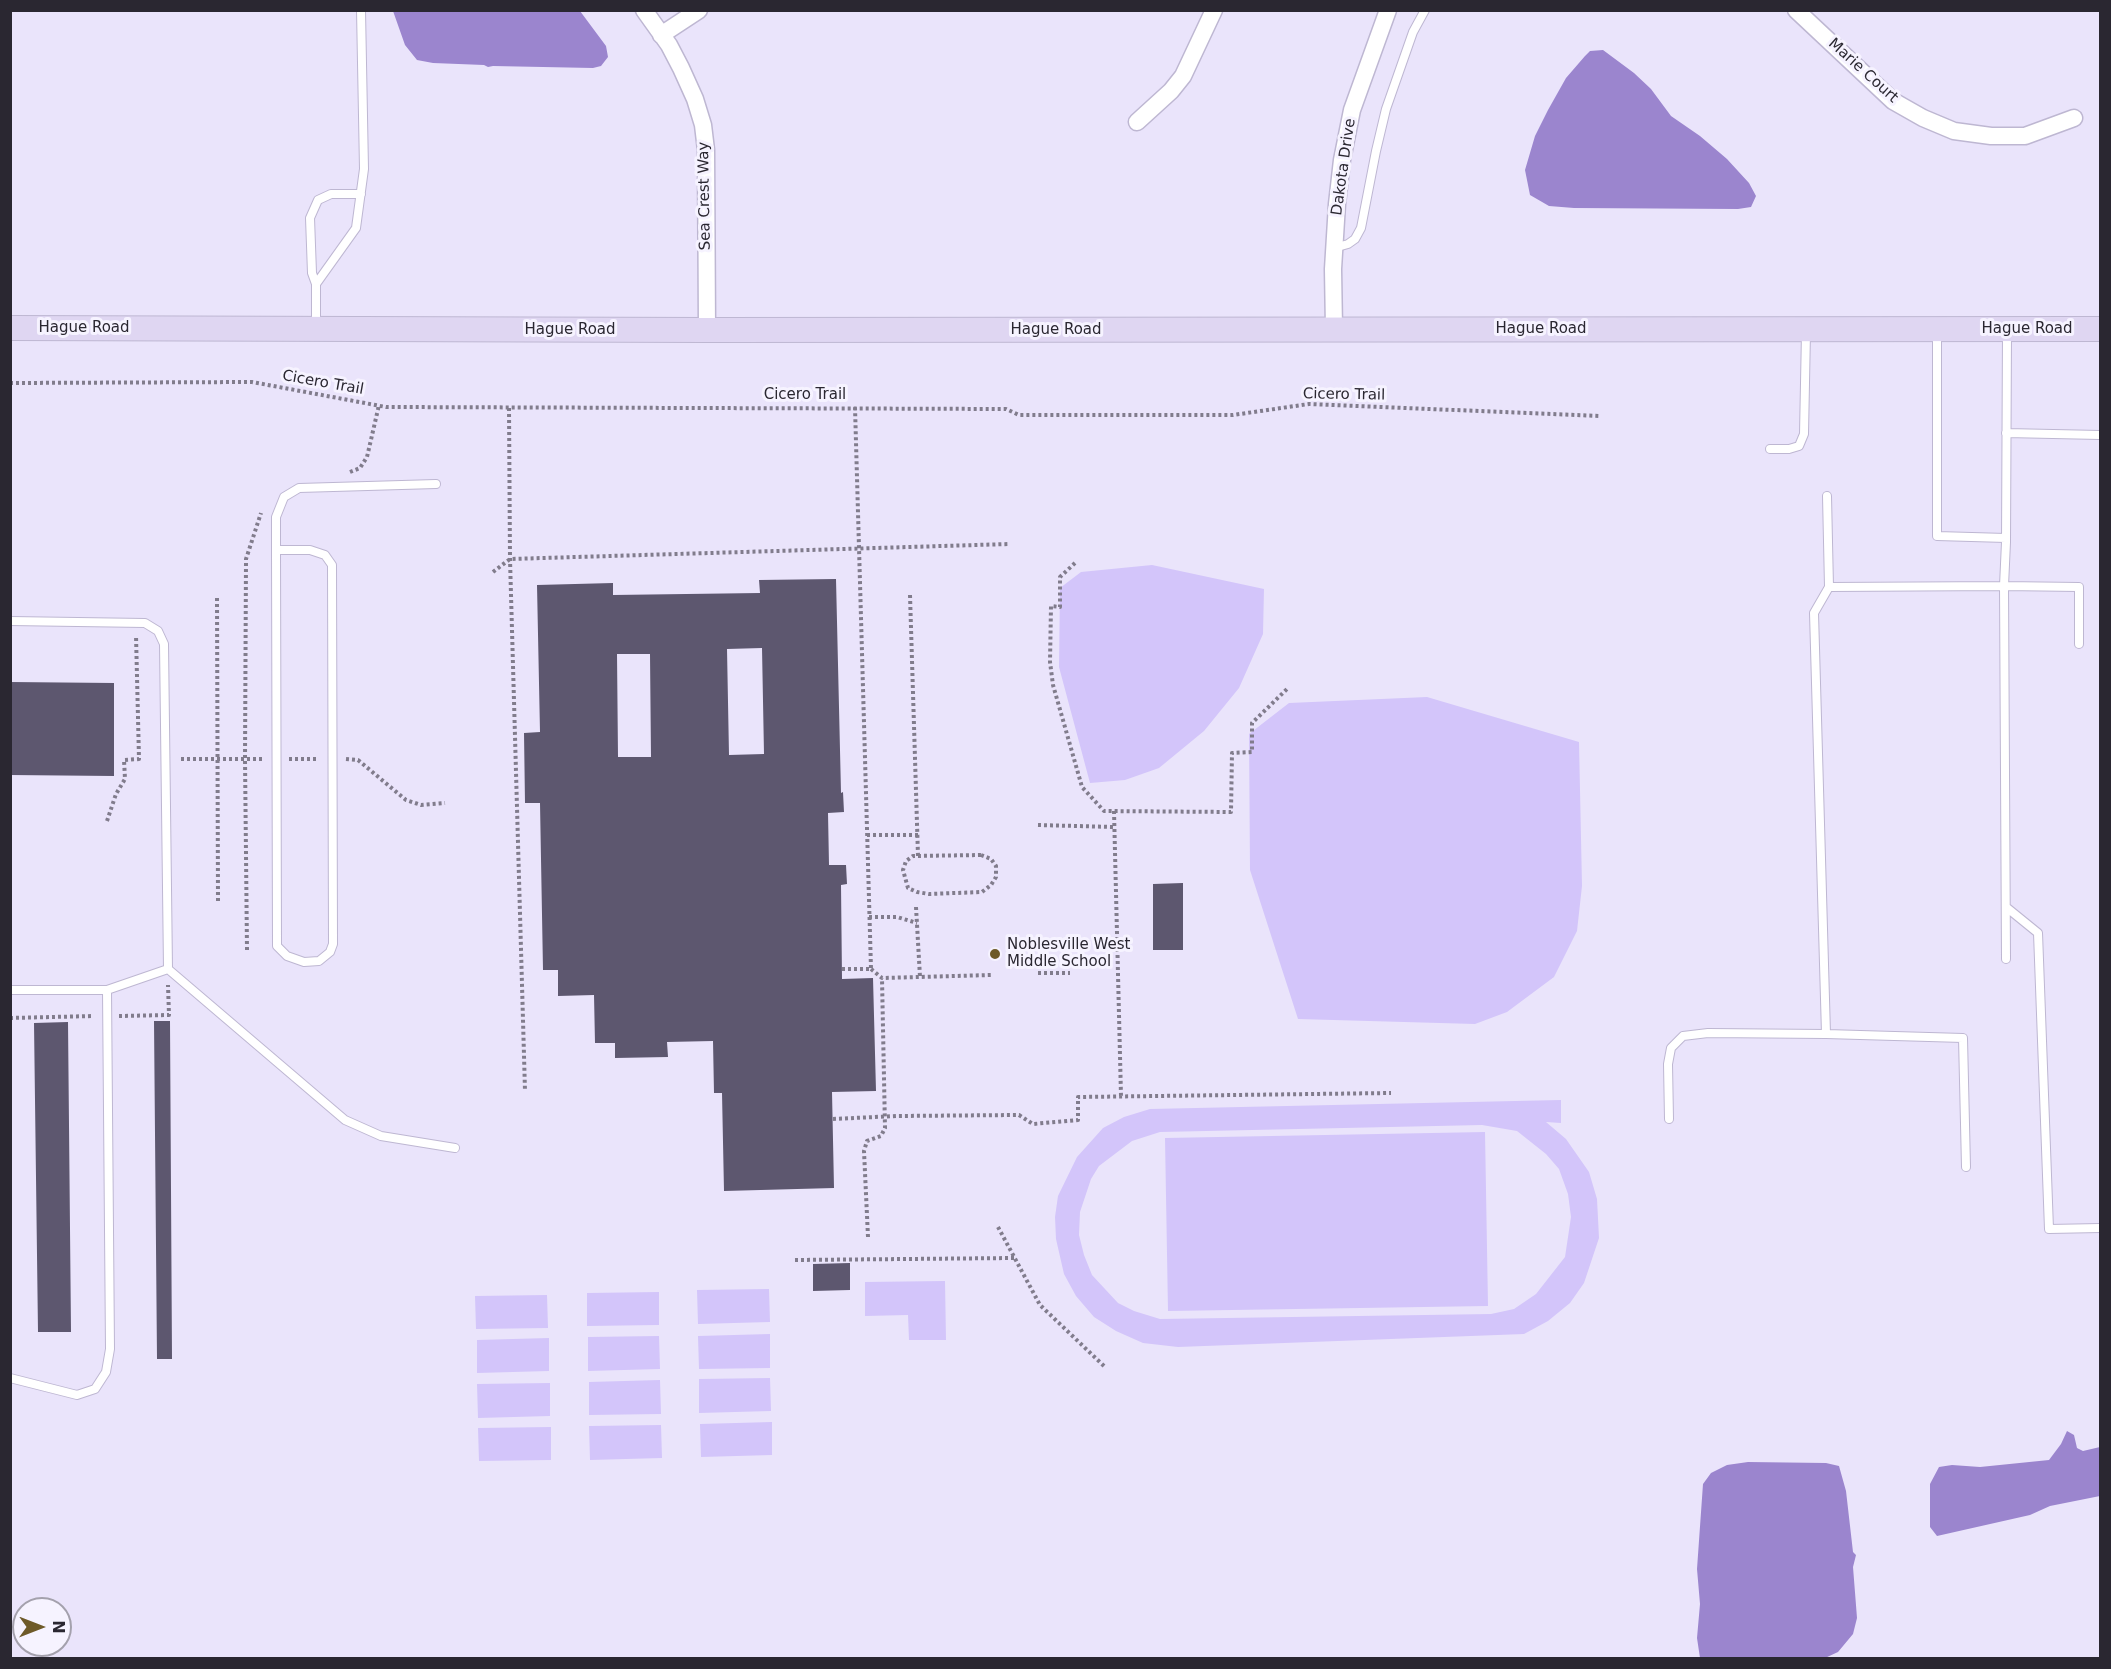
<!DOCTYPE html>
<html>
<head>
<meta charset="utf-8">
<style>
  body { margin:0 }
  #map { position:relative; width:2111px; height:1669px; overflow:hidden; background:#eae4fb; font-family:"DejaVu Sans",sans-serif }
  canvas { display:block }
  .frame { position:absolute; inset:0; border:12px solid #2a2731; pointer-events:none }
  .north { position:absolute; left:12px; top:1597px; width:60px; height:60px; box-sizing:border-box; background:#f6f3ff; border:2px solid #a4a1ad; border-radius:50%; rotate:90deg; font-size:16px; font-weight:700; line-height:24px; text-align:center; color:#2a2731 }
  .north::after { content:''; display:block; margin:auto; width:21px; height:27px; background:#6e5a29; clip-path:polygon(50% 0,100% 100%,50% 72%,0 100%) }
</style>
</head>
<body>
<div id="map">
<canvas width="2111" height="1669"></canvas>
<div class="frame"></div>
<div class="north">N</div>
</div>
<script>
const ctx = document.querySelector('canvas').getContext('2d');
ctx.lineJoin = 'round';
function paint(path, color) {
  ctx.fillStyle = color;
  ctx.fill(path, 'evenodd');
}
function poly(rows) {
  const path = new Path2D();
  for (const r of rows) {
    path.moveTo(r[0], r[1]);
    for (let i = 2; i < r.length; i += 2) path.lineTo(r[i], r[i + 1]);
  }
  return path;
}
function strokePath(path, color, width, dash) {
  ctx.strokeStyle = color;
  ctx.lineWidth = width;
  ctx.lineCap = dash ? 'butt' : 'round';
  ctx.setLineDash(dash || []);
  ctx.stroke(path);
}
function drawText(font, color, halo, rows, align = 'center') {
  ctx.font = font + ' "DejaVu Sans",sans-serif';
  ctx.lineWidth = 6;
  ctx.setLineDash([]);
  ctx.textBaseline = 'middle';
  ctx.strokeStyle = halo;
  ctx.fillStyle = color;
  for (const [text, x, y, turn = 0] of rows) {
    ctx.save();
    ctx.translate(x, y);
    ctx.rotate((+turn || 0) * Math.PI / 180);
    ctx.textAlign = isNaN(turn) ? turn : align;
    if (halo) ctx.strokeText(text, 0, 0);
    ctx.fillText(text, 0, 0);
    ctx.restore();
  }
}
const green = poly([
  [1152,565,1264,589,1263,634,1239,688,1204,731,1159,768,1125,780,1090,783,1059,667,1060,588,1081,572],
  [1427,697,1579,742,1582,886,1577,931,1554,977,1507,1012,1475,1024,1298,1019,1250,870,1249,734,1289,703],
  [1561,1100,1561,1123,1546,1122,1566,1139,1589,1172,1597,1199,1599,1238,1584,1283,1570,1303,1548,1321,1524,1334,1178,1347,1143,1343,1116,1331,1094,1317,1076,1296,1064,1274,1056,1239,1055,1217,1058,1196,1077,1157,1103,1128,1124,1117,1150,1109],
  [1482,1125,1517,1131,1546,1154,1559,1169,1568,1194,1571,1217,1565,1257,1536,1294,1514,1309,1491,1314,1160,1319,1134,1311,1118,1303,1092,1275,1084,1255,1079,1235,1080,1212,1091,1179,1099,1166,1132,1141,1160,1132],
  [1485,1132,1488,1306,1168,1311,1165,1138],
  [945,1281,946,1340,909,1340,908,1315,865,1316,865,1282],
  [769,1289,770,1322,698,1324,697,1290],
  [659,1292,659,1325,587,1326,587,1293],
  [547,1295,548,1328,476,1329,475,1296],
  [770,1334,770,1368,699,1369,698,1336],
  [659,1336,660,1369,588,1371,588,1337],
  [549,1338,549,1371,477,1373,477,1340],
  [770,1378,771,1411,699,1413,699,1379],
  [660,1380,661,1414,589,1415,589,1382],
  [550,1383,550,1416,478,1418,477,1384],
  [772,1422,772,1455,701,1457,700,1424],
  [661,1425,662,1458,590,1460,589,1426],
  [551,1427,551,1460,479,1461,478,1428]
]);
const water = poly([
  [393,11,580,11,606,46,608,57,601,66,593,68,493,66,488,67,484,65,433,63,417,60,405,45],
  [1603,50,1634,73,1651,89,1671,116,1700,136,1727,159,1749,183,1756,196,1751,207,1738,209,1574,208,1549,206,1530,195,1525,170,1535,136,1548,110,1566,78,1585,56,1590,51],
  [2067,1431,2074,1435,2077,1448,2083,1451,2100,1447,2100,1496,2050,1506,2030,1515,1937,1536,1930,1527,1930,1484,1939,1467,1952,1465,1980,1467,2049,1460,2061,1444],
  [1748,1462,1826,1463,1839,1466,1846,1491,1853,1552,1856,1555,1853,1567,1857,1618,1853,1634,1838,1652,1825,1658,1700,1658,1697,1638,1700,1604,1697,1569,1703,1484,1711,1473,1727,1465]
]);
const building = poly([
  [836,579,841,793,843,792,844,812,828,813,829,865,846,865,847,884,841,885,842,979,873,978,876,1091,832,1092,834,1188,724,1191,722,1093,714,1093,713,1041,667,1042,668,1057,615,1058,615,1043,595,1043,594,995,558,996,558,970,543,970,540,803,525,803,524,733,540,732,537,585,613,583,613,595,760,593,759,580],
  [762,648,764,754,729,755,727,649],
  [617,654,650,654,651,757,618,757],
  [10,682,114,683,114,776,10,775],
  [1183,883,1183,950,1153,950,1153,884],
  [154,1021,170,1021,172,1359,157,1359],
  [68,1022,71,1332,38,1332,34,1023],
  [850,1263,850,1290,813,1291,813,1264]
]);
const path = poly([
  [10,383,252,382,386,407,1006,409,1019,415,1233,415,1309,404,1600,416],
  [509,408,510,559,525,1091],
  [350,472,360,468,367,457,379,405],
  [1075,563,1060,577,1060,607,1051,606,1050,662,1053,685,1082,787,1104,811,1231,812,1232,753,1252,752,1252,723,1287,689],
  [493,572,510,559,1009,544],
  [910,595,918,856],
  [217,598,218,901],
  [181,759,263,759],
  [289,759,319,759],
  [346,759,358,760,406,800,421,805,445,803],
  [1114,811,1121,1096],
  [107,821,116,794,125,779,124,760,139,759,136,635],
  [1038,825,1114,827],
  [867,835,918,835],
  [981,855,991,859,996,866,996,877,991,885,982,892,929,894,917,892,908,888,903,870,906,861,913,856,981,855],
  [916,907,920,977],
  [869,917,897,917,917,923],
  [247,950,245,759,246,559,261,513],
  [842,969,871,969,855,407],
  [871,969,882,978,991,975],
  [1038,973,1070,973],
  [119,1016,169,1015,168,985],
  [10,1018,94,1016],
  [833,1119,896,1116,1019,1115,1033,1124,1078,1120,1078,1097,1391,1093],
  [998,1227,1040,1305,1104,1366],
  [868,1237,864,1151,867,1141,881,1136,885,1128,882,978],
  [795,1260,1015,1258]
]);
const service = poly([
  [1334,248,1348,244,1355,239,1361,228,1376,151,1386,109,1413,32,1425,10],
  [316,284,312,273,310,218,318,200,331,194,361,194],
  [316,327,316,284,356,228,364,169,361,10],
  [1937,332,1937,536,2006,538],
  [2007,332,2006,542,2004,586,2079,587,2079,644],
  [2006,433,2100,435],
  [1770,449,1789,449,1799,446,1804,434,1806,332],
  [1827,496,1829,587,2004,586,2006,959],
  [276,550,310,550,325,555,332,565,333,944,330,952,319,961,304,962,287,956,277,946,276,550,276,517,284,497,299,488,436,484],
  [1829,587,1814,613,1826,1034,1963,1038,1966,1167],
  [10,621,145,623,158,631,164,644,168,969,345,1120,381,1136,455,1148],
  [2006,907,2038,933,2049,1229,2100,1228],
  [10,990,107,990,168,969],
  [1669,1119,1668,1064,1671,1048,1683,1036,1708,1033,1826,1034],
  [10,1378,77,1395,95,1389,106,1372,110,1349,107,990]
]);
const minor = poly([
  [644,10,669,45,681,68,695,99,703,125,706,150,707,330],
  [1796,10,1893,101,1923,118,1954,131,1991,136,2025,136,2074,118],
  [661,35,699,10],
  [1137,122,1171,91,1183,76,1214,10],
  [1334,329,1333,269,1337,204,1342,160,1352,110,1388,10]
]);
const secondary = poly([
  [10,328,707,330,2100,329]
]);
const markers = [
  [995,954,6,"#6e5a29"]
];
const streetNames = [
  ["Marie Court",1863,71,42],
  ["Dakota Drive",1344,167,-82],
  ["Sea Crest Way",705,196,-91],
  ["Hague Road",84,328],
  ["Hague Road",1541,329],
  ["Hague Road",2027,329],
  ["Hague Road",570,330],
  ["Hague Road",1056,330],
  ["Cicero Trail",323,383,10],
  ["Cicero Trail",805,395],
  ["Cicero Trail",1344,395,1]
];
const poiNames = [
  ["Noblesville West",1007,945],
  ["Middle School",1007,962]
];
paint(green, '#d3c5fa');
paint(water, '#9b85ce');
paint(building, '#5d576f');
strokePath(service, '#beb7d2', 10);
strokePath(minor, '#beb7d2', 19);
strokePath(secondary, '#beb7d2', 26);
strokePath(path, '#817c8c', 4, [3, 3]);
strokePath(service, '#fff', 8);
strokePath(minor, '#fff', 16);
strokePath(secondary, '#dfd6f2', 24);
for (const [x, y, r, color] of markers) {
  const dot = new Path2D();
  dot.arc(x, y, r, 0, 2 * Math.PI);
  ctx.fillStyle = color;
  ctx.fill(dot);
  strokePath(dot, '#f6f3ff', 2);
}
drawText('15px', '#2a2731', '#f6f3ff', streetNames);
drawText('15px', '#2a2731', '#f6f3ff', poiNames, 'left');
</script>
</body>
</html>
